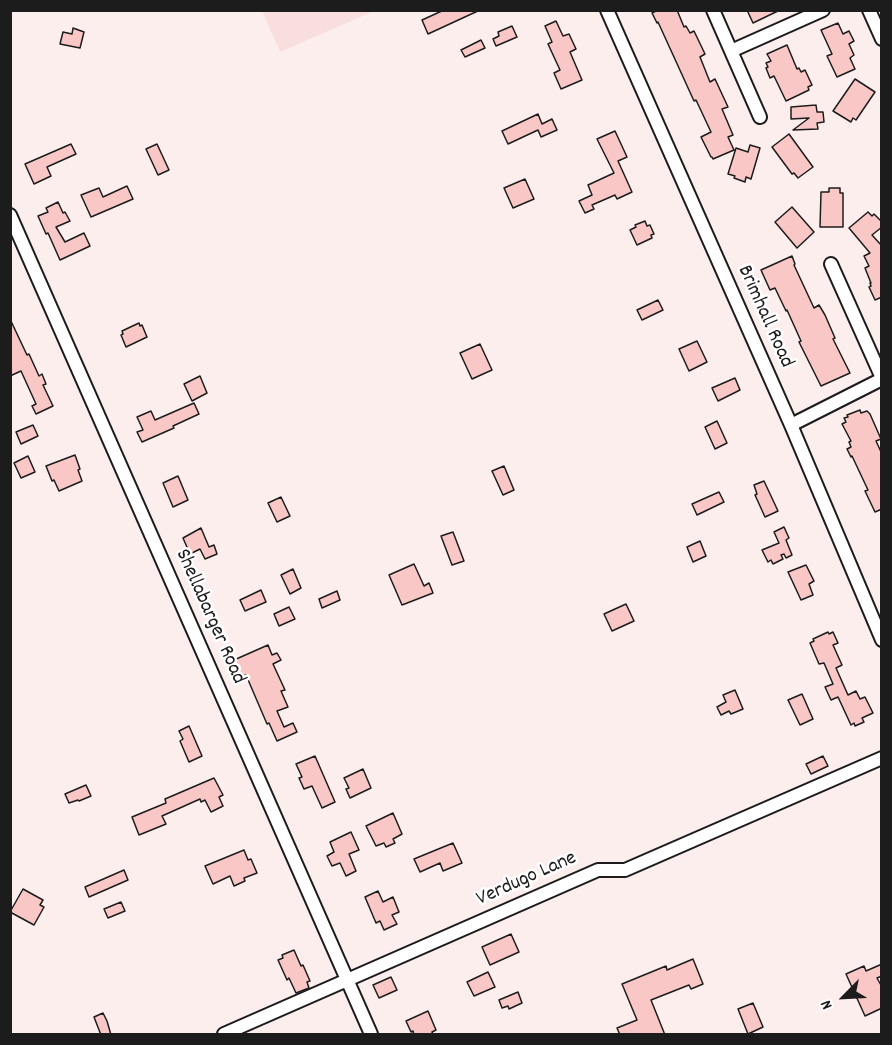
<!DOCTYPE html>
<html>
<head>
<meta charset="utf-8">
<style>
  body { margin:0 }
  #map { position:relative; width:892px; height:1045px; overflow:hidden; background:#fdeeee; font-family:Dekko,sans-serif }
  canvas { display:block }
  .frame { position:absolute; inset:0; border:12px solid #1c1c1c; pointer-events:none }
  .north { position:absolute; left:814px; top:967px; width:60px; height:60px; -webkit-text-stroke:4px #fff; paint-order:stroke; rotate:246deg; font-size:16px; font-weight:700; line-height:24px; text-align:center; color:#1c1c1c }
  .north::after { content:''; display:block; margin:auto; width:21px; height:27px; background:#1c1c1c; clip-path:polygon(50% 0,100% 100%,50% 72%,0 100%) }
</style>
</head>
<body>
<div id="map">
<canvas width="892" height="1045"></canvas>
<div class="frame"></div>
<div class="north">N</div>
</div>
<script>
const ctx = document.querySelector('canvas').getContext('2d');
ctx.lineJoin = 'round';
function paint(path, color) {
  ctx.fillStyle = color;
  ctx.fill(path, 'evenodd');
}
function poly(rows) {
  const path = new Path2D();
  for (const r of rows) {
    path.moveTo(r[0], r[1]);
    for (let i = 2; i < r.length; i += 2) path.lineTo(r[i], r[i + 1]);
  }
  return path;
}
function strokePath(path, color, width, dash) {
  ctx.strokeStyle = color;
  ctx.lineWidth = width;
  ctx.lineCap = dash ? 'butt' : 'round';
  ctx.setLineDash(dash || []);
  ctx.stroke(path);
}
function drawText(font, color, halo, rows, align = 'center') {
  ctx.font = font + ' Dekko,sans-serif';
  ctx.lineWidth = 5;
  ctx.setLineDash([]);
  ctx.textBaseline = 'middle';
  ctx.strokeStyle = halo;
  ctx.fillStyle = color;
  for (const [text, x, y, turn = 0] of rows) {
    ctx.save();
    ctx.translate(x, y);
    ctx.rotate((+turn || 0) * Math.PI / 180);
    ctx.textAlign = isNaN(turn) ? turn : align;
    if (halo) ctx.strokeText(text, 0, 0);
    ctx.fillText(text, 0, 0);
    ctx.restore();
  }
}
const built = poly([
  [262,11,374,11,280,52]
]);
const building = poly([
  [444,10,480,10,428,34,422,20,444,10],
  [658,10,677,10,684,27,686,26,690,33,694,31,705,54,700,57,710,82,715,79,728,107,722,109,733,135,728,137,734,150,713,159,712,157,711,157,701,137,711,132,696,100,694,101,658,22,657,23,652,13,658,10],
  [747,10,780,10,753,23,747,10],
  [556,21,563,36,569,34,576,49,570,52,582,80,561,89,554,73,560,70,548,44,552,42,545,26,556,21],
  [838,23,843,34,849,31,854,41,849,44,854,55,850,58,855,69,837,77,827,56,832,54,821,30,838,23],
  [512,26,517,37,496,46,493,39,499,36,498,32,512,26],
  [73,28,84,32,80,48,60,44,63,32,72,34,73,28],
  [481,40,485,48,465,57,461,50,481,40],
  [787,45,797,69,799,68,801,72,805,70,812,85,808,87,809,90,786,101,774,76,770,78,766,68,768,67,766,63,771,61,767,54,787,45],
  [855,79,875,92,856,120,853,118,851,122,833,111,855,79],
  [816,105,817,112,823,112,824,122,817,123,818,129,793,130,809,118,791,119,791,107,816,105],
  [538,114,542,124,552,119,557,130,541,137,538,130,508,144,502,131,538,114],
  [615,131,627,157,618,161,632,192,617,199,615,195,592,205,594,209,585,213,579,201,592,195,588,185,614,173,597,139,615,131],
  [789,134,813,167,798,178,794,173,792,174,772,147,789,134],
  [71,144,76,154,47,167,51,176,34,184,25,164,71,144],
  [157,144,169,170,158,175,146,149,157,144],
  [750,145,760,148,751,179,746,177,745,182,734,178,735,176,728,174,736,148,748,152,750,145],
  [525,179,534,199,513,208,504,188,525,179],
  [127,186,133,199,91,217,81,195,99,188,103,197,127,186],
  [829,188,840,188,840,193,843,193,843,227,820,227,821,192,829,192,829,188],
  [58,202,63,213,65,212,70,221,56,227,65,242,84,233,90,246,60,260,48,233,46,234,38,216,48,212,46,208,58,202],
  [792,207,814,232,797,248,775,222,792,207],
  [868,212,872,216,874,214,882,222,882,227,872,235,882,246,882,297,875,300,869,287,871,286,870,283,871,283,865,268,869,266,864,256,870,253,849,228,868,212],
  [645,221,647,226,650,225,654,234,651,235,652,238,637,245,630,230,636,227,635,225,645,221],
  [792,256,795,264,794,265,814,308,819,305,825,315,835,338,833,339,850,373,821,386,799,342,801,341,787,310,786,311,775,288,770,290,761,270,792,256],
  [658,300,663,310,642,320,637,310,658,300],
  [10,319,27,355,29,354,39,376,42,374,46,384,43,385,53,406,36,414,32,406,36,404,21,371,10,376,10,319],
  [139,323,140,326,142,325,147,337,126,347,121,335,123,334,122,331,139,323],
  [697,341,707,362,689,371,679,349,697,341],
  [480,344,492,370,472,379,460,353,480,344],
  [200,376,207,393,192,401,184,384,200,376],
  [735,378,740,390,718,401,712,388,735,378],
  [194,403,199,414,173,426,174,428,142,442,137,432,143,430,137,417,151,411,155,420,194,403],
  [860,410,861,413,867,411,870,414,881,439,876,441,882,454,882,509,875,512,865,491,868,490,852,456,851,457,847,449,851,447,849,442,851,441,842,424,846,422,844,418,848,417,847,415,860,410],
  [717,421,727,443,715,449,705,427,717,421],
  [33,425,38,436,21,444,16,432,33,425],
  [75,455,80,469,78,470,82,481,59,491,54,480,52,481,46,466,75,455],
  [28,456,35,472,21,478,14,463,28,456],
  [504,466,514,490,503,495,492,471,504,466],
  [178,476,188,500,173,507,163,483,178,476],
  [764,481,778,511,765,517,755,495,757,494,754,485,764,481],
  [719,492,724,502,697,515,692,504,719,492],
  [281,497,290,516,277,522,268,503,281,497],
  [784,527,789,538,786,540,792,555,786,558,784,554,781,555,783,559,773,564,771,560,768,562,762,550,779,543,774,532,784,527],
  [201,528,209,547,214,545,217,554,205,559,200,549,190,554,183,538,201,528],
  [453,532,464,561,452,565,441,536,453,532],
  [700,541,706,556,693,562,687,547,700,541],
  [414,564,424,586,429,583,433,593,402,605,389,575,414,564],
  [806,565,814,581,809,584,813,595,801,600,788,572,806,565],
  [293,569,301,588,290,594,281,575,293,569],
  [261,590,266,602,245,611,240,600,261,590],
  [337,591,340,600,322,608,319,599,337,591],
  [626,604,634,621,612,631,604,614,626,604],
  [289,607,295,619,279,626,274,614,289,607],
  [828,632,829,634,833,632,838,643,833,645,842,665,836,668,848,695,856,691,860,699,865,697,873,713,862,718,864,722,855,726,854,723,851,725,838,697,831,700,825,687,833,684,824,663,819,664,810,643,814,641,813,639,828,632],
  [268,645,272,655,277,653,281,660,273,664,285,690,281,691,288,707,277,711,284,727,293,723,297,732,277,741,269,723,267,724,246,675,241,676,234,660,268,645],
  [735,690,743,709,731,714,729,711,721,715,717,707,726,702,723,695,735,690],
  [802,694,813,719,800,725,788,700,802,694],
  [189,726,202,756,189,762,180,741,183,739,179,731,189,726],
  [315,756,335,802,322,808,312,786,304,789,299,778,302,777,296,764,315,756],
  [823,756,828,766,811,774,806,764,823,756],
  [363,769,371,788,350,798,346,789,349,788,344,778,363,769],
  [214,778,223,795,219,797,223,806,211,812,205,800,201,802,200,799,162,816,166,824,139,835,132,817,166,803,165,799,214,778],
  [86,785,91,796,79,801,78,800,69,803,65,794,86,785],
  [393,813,402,834,393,839,395,843,386,847,384,843,376,846,366,826,393,813],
  [351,832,359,850,349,854,356,871,346,876,340,863,332,866,327,856,334,852,330,842,351,832],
  [453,843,462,863,443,871,440,863,420,872,414,859,453,843],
  [244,850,248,860,251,859,257,873,244,878,245,881,234,886,230,876,213,884,205,866,244,850],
  [124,870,128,880,89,897,85,887,124,870],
  [23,889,43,900,40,905,44,907,34,925,10,912,23,889],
  [378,891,383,902,393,897,399,912,392,915,397,924,384,930,380,921,376,923,365,897,378,891],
  [121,902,125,911,108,918,104,909,121,902],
  [511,934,519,952,490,965,482,947,511,934],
  [294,950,301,966,303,965,310,981,307,982,309,988,296,993,289,978,287,980,278,960,283,958,282,955,294,950],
  [693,959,703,984,691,989,689,985,651,1000,665,1035,620,1035,617,1028,637,1020,622,984,666,966,667,970,693,959],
  [882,964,882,976,877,978,882,987,882,1008,865,1016,846,974,864,966,866,971,882,964],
  [488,972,495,987,474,996,467,982,488,972],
  [391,977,397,990,379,998,373,985,391,977],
  [518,992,522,1003,509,1009,508,1006,502,1008,499,1000,518,992],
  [753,1003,763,1027,748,1034,738,1009,753,1003],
  [428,1011,436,1030,432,1032,433,1035,414,1035,413,1031,411,1032,406,1021,428,1011],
  [103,1013,107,1021,111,1035,101,1035,94,1017,103,1013]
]);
const minor = poly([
  [607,10,791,425,882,640],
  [713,10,760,117],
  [869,10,882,39],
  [731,51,823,10],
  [10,215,371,1034],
  [831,264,882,378],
  [791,425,882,379],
  [224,1034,598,870,625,870,882,758]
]);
const streetNames = [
  ["Brimhall Road",764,317,66],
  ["Shellabarger Road",209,617,66],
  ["Verdugo Lane",527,880,-24]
];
paint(built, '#f8dfde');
paint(building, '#f9c8c6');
strokePath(building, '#1c1c1c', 1.5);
strokePath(minor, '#1c1c1c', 16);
strokePath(minor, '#fff', 12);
drawText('21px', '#1c1c1c', '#fff', streetNames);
</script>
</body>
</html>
